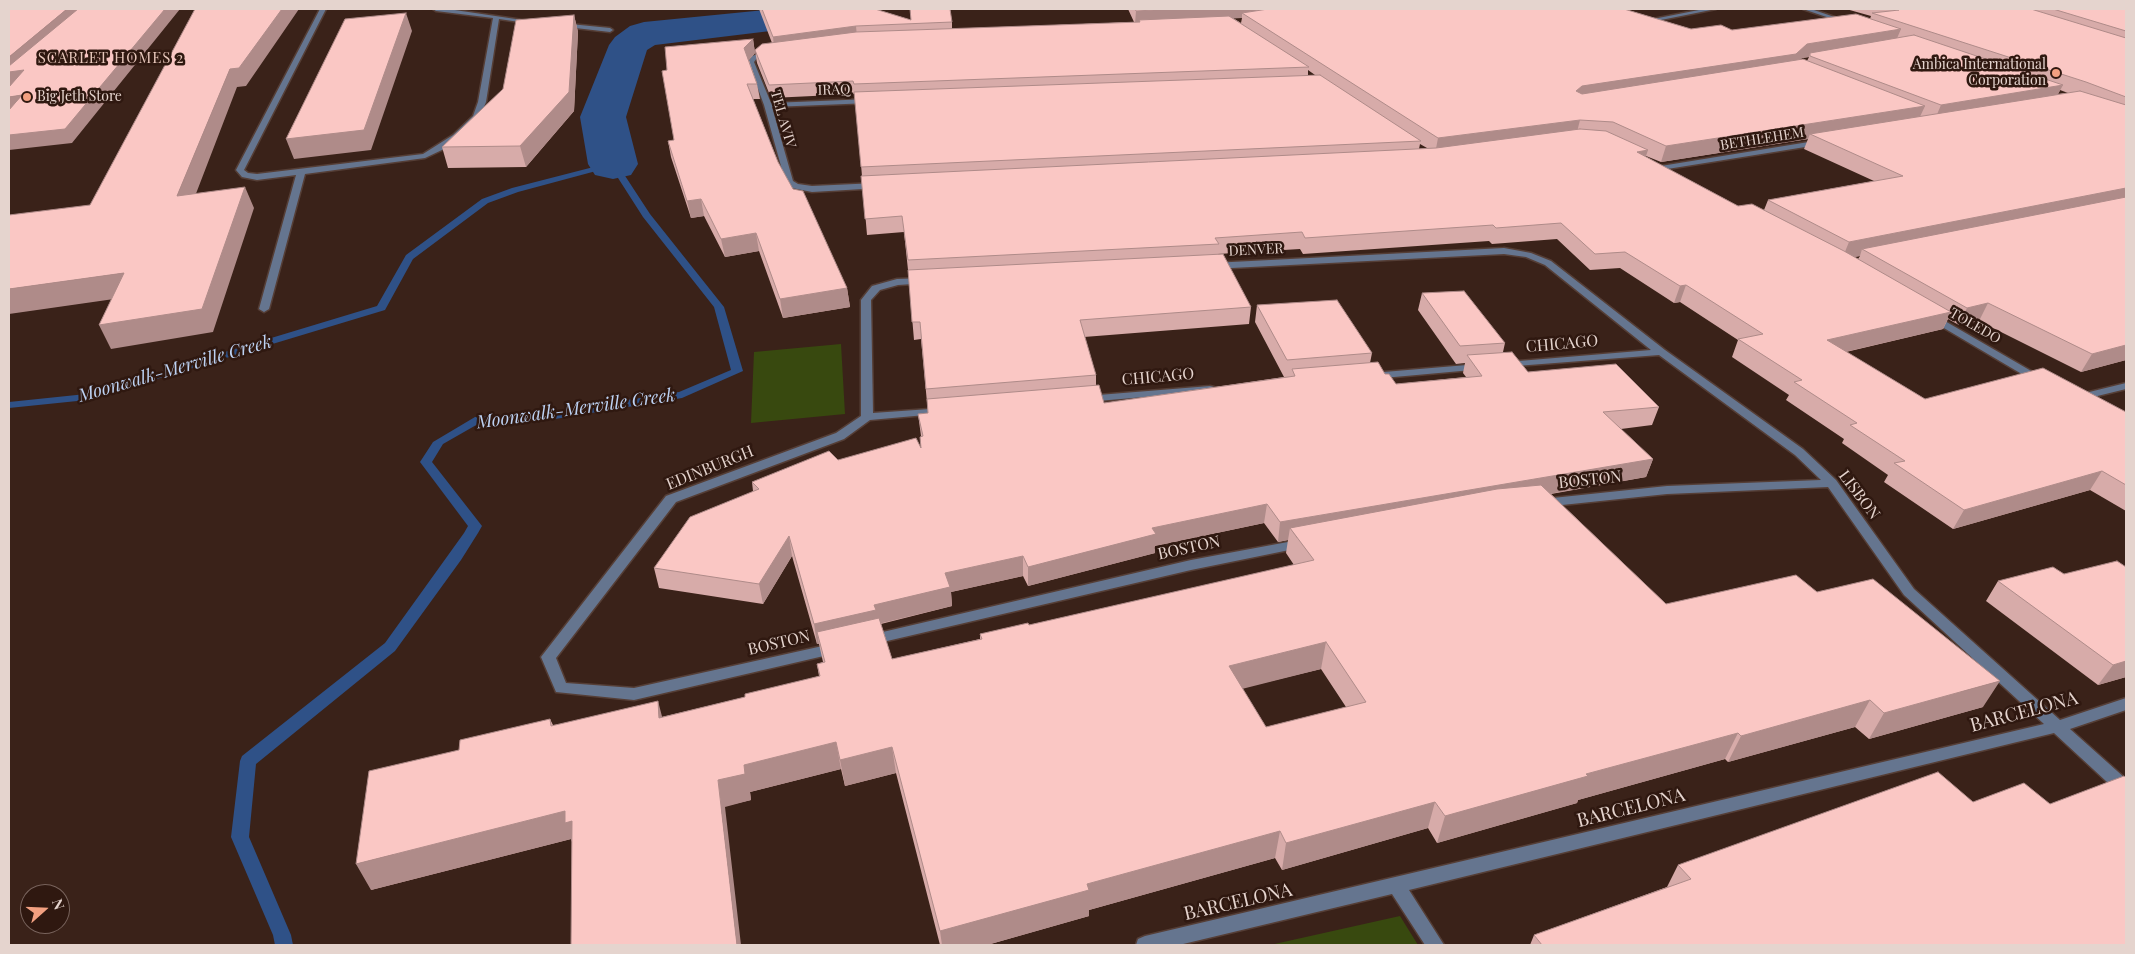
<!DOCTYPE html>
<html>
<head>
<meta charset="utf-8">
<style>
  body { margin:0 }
  #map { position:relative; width:2135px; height:954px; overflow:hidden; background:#3a2219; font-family:"Playfair Display",serif }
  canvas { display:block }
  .frame { position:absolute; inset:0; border:10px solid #e5d4ce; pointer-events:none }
  .north { position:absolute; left:20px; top:884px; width:50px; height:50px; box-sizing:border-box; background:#2f1810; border:1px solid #78635c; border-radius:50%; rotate:70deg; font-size:14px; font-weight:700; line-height:20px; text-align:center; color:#e5d4ce }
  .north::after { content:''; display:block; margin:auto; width:18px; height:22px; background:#f2a081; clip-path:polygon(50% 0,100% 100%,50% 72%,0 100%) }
</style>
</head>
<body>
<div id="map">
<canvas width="2135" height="954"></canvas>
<div class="frame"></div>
<div class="north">N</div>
</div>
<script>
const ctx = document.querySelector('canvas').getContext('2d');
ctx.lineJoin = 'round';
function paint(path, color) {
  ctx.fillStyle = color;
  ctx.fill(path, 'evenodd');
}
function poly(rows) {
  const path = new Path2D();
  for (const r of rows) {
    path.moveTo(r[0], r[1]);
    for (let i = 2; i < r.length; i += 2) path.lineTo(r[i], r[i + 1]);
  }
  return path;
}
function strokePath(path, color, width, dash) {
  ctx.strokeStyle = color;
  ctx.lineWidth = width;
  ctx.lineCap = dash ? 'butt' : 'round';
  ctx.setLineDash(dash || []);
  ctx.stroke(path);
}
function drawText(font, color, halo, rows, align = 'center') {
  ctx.font = font + ' "Playfair Display",serif';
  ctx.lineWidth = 5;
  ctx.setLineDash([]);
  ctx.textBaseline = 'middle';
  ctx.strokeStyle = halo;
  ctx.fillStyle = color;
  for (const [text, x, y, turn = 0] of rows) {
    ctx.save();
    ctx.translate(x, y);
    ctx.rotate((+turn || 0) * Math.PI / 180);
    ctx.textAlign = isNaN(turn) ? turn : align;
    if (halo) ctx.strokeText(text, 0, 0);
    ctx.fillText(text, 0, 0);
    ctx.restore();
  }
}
const green = poly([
  [841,344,845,414,751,423,754,352],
  [1400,916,1418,945,1270,945]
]);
const stream = poly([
  [613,162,616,162,650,214,724,307,743,371,682,398,549,420,478,424,443,444,432,462,482,526,478,533,461,560,395,651,256,764,249,837,291,935,293,945,275,945,273,935,231,837,240,761,242,756,385,643,464,533,468,526,420,462,433,442,475,417,549,412,679,392,731,370,714,307,643,217,611,167,518,192,488,203,413,259,385,310,87,400,9,408,9,402,86,394,377,306,406,255,482,199,512,188,613,162]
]);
const river = poly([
  [775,9,880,9,874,17,861,20,655,45,647,50,626,117,638,164,631,175,613,179,595,175,588,164,580,117,609,45,615,37,630,26,644,22,775,9]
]);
const minor = poly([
  [320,9,326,9,244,170,248,173,257,174,423,154,453,135,473,116,478,102,493,18,436,11,433,9,448,9,536,22,533,24,499,19,486,102,480,117,459,139,444,149,425,158,305,174,269,309,264,312,259,309,296,175,257,180,242,177,236,170,320,9],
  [1704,9,1716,9,1641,24,1638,22,1704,9],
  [1803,9,1811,9,1852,23,1847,24,1803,9],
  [560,23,610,28,613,30,610,32,558,26,560,23],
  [769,50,774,51,757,58,754,62,771,103,870,99,874,101,870,103,772,107,793,181,798,184,812,186,877,183,881,186,880,188,812,192,792,188,786,184,764,105,748,62,752,56,769,50],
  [1821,140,1824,140,1824,144,1661,170,1657,168,1661,166,1821,140],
  [1504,248,1531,253,1551,261,1665,350,1803,449,1836,480,1914,589,2060,720,2126,698,2126,710,2070,729,2126,779,2126,796,2120,794,2054,733,1409,890,1444,945,1425,945,1392,894,1179,945,1136,945,1138,939,1145,936,2044,724,1904,595,1828,487,1667,494,1543,507,1538,506,1537,503,1543,499,1667,486,1821,480,1795,455,1659,355,1503,367,1502,365,1507,362,1651,350,1545,265,1526,257,1504,254,1212,269,1207,266,1212,263,1504,248],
  [925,278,930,281,928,283,898,285,880,290,871,300,873,413,944,408,948,409,950,411,948,413,870,420,844,439,676,502,556,658,566,683,634,688,836,643,841,644,843,648,841,652,634,700,556,692,541,657,666,496,836,433,861,416,861,300,872,286,897,279,925,278],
  [1931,313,2045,379,2047,381,2041,384,2037,383,1927,318,1926,316,1931,313],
  [1479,364,1483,365,1485,367,1483,369,1372,379,1366,376,1372,373,1479,364],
  [2126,383,2126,389,2077,401,2071,398,2073,396,2126,383],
  [1210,386,1214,387,1216,389,1214,391,1086,402,1080,399,1086,396,1210,386],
  [1304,539,1311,543,1309,546,1191,570,870,645,865,644,863,640,865,636,870,635,1191,560,1304,539]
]);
const wall = poly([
  [759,9,875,9,911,20,952,22,952,29,1134,22,1128,9,1624,9,1691,29,1732,30,1870,19,1871,16,1846,9,2126,9,2126,360,2081,372,1979,321,1959,325,1948,319,1943,329,1846,352,1925,399,2126,412,2126,511,2090,490,1953,529,1884,482,1888,475,1842,443,1844,439,1786,400,1789,395,1732,357,1738,340,1680,302,1674,303,1620,268,1590,270,1557,239,1492,244,1489,241,1303,254,1300,249,1218,254,1251,307,1249,324,1084,337,1096,375,1096,385,1104,403,1284,377,1255,322,1257,305,1372,353,1370,363,1385,374,1396,384,1466,377,1463,373,1465,363,1456,364,1418,310,1422,293,1505,343,1503,352,1528,372,1659,407,1652,425,1621,429,1653,459,1646,477,1551,494,1666,604,1817,592,1983,707,1869,739,1855,727,1728,762,1725,759,1578,800,1577,803,1437,843,1428,828,1282,870,1275,858,1089,910,1089,916,987,945,940,945,896,773,845,786,841,769,750,792,751,800,572,842,571,839,371,890,459,750,550,719,553,725,662,717,745,697,819,676,817,664,823,662,819,644,817,644,792,556,763,604,659,588,654,568,753,491,752,482,838,460,921,448,921,436,918,414,928,413,921,339,914,340,908,270,904,232,867,235,855,94,771,98,757,63,755,50,772,43],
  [1233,18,1242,18,1241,23],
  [1809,57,1807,61,1800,60,1802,58],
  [1308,70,1315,75,1308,75],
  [2060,90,2068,93,2058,94],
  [1808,139,1804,149,1874,181,1768,200,1764,210,1738,206,1646,157,1646,156,1661,162],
  [1420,144,1427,148,1419,149],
  [1860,256,1858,259,1854,257],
  [1264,523,1278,542,1288,540,1286,553,1294,565,1029,625,980,634,980,639,892,659,881,624,952,606,951,592,1023,576,1028,586,1155,553,1155,546],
  [1321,669,1346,707,1266,727,1242,688],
  [574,15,578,32,574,111,526,167,448,168,442,147,503,89],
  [753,39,755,53,749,60,757,84,760,99,753,99,778,162,847,288,850,307,783,318,759,251,725,257,704,216,691,218,671,157,668,141,674,140,667,70],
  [2126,567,2126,677,2098,685,1986,601,1998,581,2064,574],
  [1973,802,2050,804,2126,945,1530,945,1534,935,1667,887,1678,865]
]);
const shadedWall = poly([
  [67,9,86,9,24,70,30,84,9,86,9,57],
  [165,9,180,9,72,143,9,150,9,135],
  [282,9,299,9,246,86,237,87,187,217,177,196,230,69],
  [1172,9,1268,9,1242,13,1242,18,1140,24,1139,20,1139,24,1135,24,1136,11],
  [406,13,412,31,371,150,294,159,286,139],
  [574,15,578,32,574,111,526,167,520,146],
  [856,26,857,37,774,47,773,37],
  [1901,29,1895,43,1810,53,1809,57,1802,58,1790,68,1572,106,1576,91,1582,86,1807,44],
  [753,39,755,53,746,63,744,48],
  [2063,85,2056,98,1935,119,1941,105],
  [22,95,9,111,9,97],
  [1925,106,1918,121,1810,134,1808,139,1661,162,1666,146],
  [1580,120,1576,136,1435,154,1438,138],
  [1648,150,1643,165,1637,152],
  [245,187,254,208,213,332,111,349,99,325],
  [2126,188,2126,202,1862,249,1860,256,1842,259,1849,242],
  [701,199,704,216,691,218,687,201],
  [756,233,759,251,725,257,721,239],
  [124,273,135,296,9,314,9,289],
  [1686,285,1680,302,1674,303,1680,286],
  [847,288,850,307,783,318,780,299],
  [1988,303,1979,321,1959,325,1967,308],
  [1951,312,1943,329,1819,358,1827,340],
  [2126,345,2126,360,2081,372,2092,354],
  [1653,459,1646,477,1297,538,1290,528,1288,540,1278,542,1280,522],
  [2102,471,2090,490,1953,529,1964,510],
  [1267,504,1264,523,1155,546,1155,553,1028,586,1028,567,1152,528],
  [789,536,792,556,763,604,759,584],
  [1023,556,1023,576,951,592,952,606,878,624,817,632,819,644,817,644,814,624,874,605,945,573],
  [1326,642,1321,669,1226,693,1229,666],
  [2126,661,2126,677,2098,685,2113,665],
  [2000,681,1983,707,1869,739,1884,713],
  [1870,700,1855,727,1728,762,1741,736],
  [658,701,665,728,659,718],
  [1738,733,1725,759,1578,800,1577,803,1437,843,1445,816,1586,774],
  [836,742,841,769,750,792,751,800,725,807,741,945,737,945,718,780,744,765],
  [892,747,896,773,845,786,840,760],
  [1435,802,1428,828,1282,870,1286,843],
  [565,811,572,821,575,850,571,839,371,890,356,864],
  [1280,831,1275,858,1089,910,1089,916,987,945,942,945,940,931,1087,884]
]);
const building = poly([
  [9,9,67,9,9,57,9,9],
  [78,9,165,9,65,129,9,135,9,110,22,95,9,97,9,87,24,70,9,72,9,66,78,9],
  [195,9,282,9,239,68,230,69,177,196,245,187,202,309,99,325,124,273,9,289,9,215,90,205,195,9],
  [762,9,875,9,911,20,910,9,950,9,952,22,856,26,773,37,762,9],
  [1135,9,1172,9,1136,11,1135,9],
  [1268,9,1624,9,1691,29,1721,25,1732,30,1856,14,1901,29,1807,44,1796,54,1582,86,1576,91,1582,94,1803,59,1925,106,1666,146,1613,122,1580,120,1438,138,1242,13,1268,9],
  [1894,9,2031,9,2126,38,2126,97,2086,82,1872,13,1899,10,1894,9],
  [2053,9,2126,9,2126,31,2053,9],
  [406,13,364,130,286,139,345,19,406,13],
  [574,15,569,92,520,146,442,147,503,89,516,20,574,15],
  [1229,16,1309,67,854,84,853,81,769,85,755,50,762,44,856,32,1140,22,1139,20,1229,16],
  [1914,35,2063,85,1941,105,1810,56,1810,53,1914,35],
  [753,39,744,48,757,84,747,84,778,162,793,189,803,191,847,288,780,299,756,233,721,239,701,199,687,201,668,141,674,140,662,71,667,70,665,47,753,39],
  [1320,75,1421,141,861,167,854,92,1320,75],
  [2080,91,2126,105,2126,188,1849,242,1768,200,1903,176,1810,134,2080,91],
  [1580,129,1606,131,1648,150,1637,152,1738,206,1752,204,1844,251,1951,312,1827,340,1925,399,2043,368,2126,412,2126,485,2102,471,1964,510,1894,463,1905,461,1850,425,1857,423,1794,382,1802,380,1738,339,1763,334,1686,285,1680,286,1625,252,1595,254,1561,223,1496,228,1493,225,1305,238,1302,232,1215,238,1219,244,908,260,902,216,865,219,861,176,1436,148,1580,129],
  [2126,197,2126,345,2092,354,1988,303,1967,308,1862,249,2126,197],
  [1223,254,1251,307,1080,320,1096,375,926,389,920,322,912,322,908,270,1223,254],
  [1464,291,1505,343,1460,346,1422,293,1464,291],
  [1337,300,1372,353,1287,360,1257,305,1337,300],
  [1512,352,1528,372,1616,364,1659,407,1603,412,1653,459,1280,522,1267,504,1152,528,1156,534,1028,567,1023,556,945,573,950,587,874,605,876,610,814,624,789,536,759,584,654,568,690,517,759,489,752,482,829,451,838,460,916,438,921,448,920,437,923,436,918,414,928,413,927,399,1099,385,1104,403,1295,376,1292,369,1378,362,1385,374,1389,374,1396,384,1482,376,1467,355,1512,352],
  [1541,485,1666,604,1796,575,1817,592,1873,579,2000,681,1884,713,1870,700,1741,736,1738,733,1586,774,1588,776,1445,816,1435,802,1286,843,1280,831,1087,884,1089,890,940,931,892,747,840,760,836,742,744,765,745,774,718,780,737,945,571,945,572,821,565,823,565,811,356,864,369,771,459,750,460,740,550,719,551,726,658,701,659,718,745,697,745,694,820,676,817,664,825,662,817,632,879,618,892,659,982,639,980,634,1028,623,1029,625,1314,560,1290,528,1497,489,1541,485],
  [1326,642,1366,702,1266,727,1229,666,1326,642],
  [2117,561,2126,567,2126,661,2113,665,1998,581,2053,567,2064,574,2117,561],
  [1938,772,1973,802,2024,783,2050,804,2124,776,2126,778,2126,945,1542,945,1534,935,1691,879,1678,865,1938,772]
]);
const markers = [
  [2056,73,5,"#f2a081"],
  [27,97,5,"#f2a081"]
];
const farPoinames = [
  ["Ambica International",2046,65],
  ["Corporation",2046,81],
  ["Big Jeth Store",37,97,"left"]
];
const farStreetnames = [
  ["IRAQ",834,90,-2],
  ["TEL AVIV",783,119,74],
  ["BETHLEHEM",1762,139,-9],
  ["DENVER",1256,250,-3],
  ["TOLEDO",1975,326,30]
];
const farNeighbourhoodnames = [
  ["SCARLET HOMES 2",111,58]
];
const streetNames = [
  ["CHICAGO",1562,344,-5],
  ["CHICAGO",1158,377,-5],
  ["EDINBURGH",710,468,-22],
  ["BOSTON",1590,480,-6],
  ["LISBON",1859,495,53],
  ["BOSTON",1189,548,-12],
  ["BOSTON",779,643,-13]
];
const waterNames = [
  ["Moonwalk-Merville Creek",175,369,-16],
  ["Moonwalk-Merville Creek",576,409,-8]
];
const nearStreetnames = [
  ["BARCELONA",2024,712,-15],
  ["BARCELONA",1631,808,-14],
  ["BARCELONA",1238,902,-13]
];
paint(green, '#38490f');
paint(stream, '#2f5187');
paint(river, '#2f5187');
strokePath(minor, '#553e36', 3);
paint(minor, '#65758f');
paint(wall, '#d7aba9');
paint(shadedWall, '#af8b89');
paint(building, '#fac7c4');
strokePath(building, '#af8b89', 1);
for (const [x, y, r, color] of markers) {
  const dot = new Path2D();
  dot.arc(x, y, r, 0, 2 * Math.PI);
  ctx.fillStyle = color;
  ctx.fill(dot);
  strokePath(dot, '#2f1810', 2);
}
drawText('14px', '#e5d4ce', '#2f1810', farPoinames, 'right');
drawText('14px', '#e5d4ce', '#2f1810', farStreetnames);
ctx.letterSpacing = '1px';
drawText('15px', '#e7c7bb', '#2f1810', farNeighbourhoodnames);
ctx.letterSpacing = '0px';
drawText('16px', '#e5d4ce', '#2f1810', streetNames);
drawText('italic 18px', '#bdd2f3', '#2f1810', waterNames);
drawText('19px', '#e5d4ce', '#2f1810', nearStreetnames);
</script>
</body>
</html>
